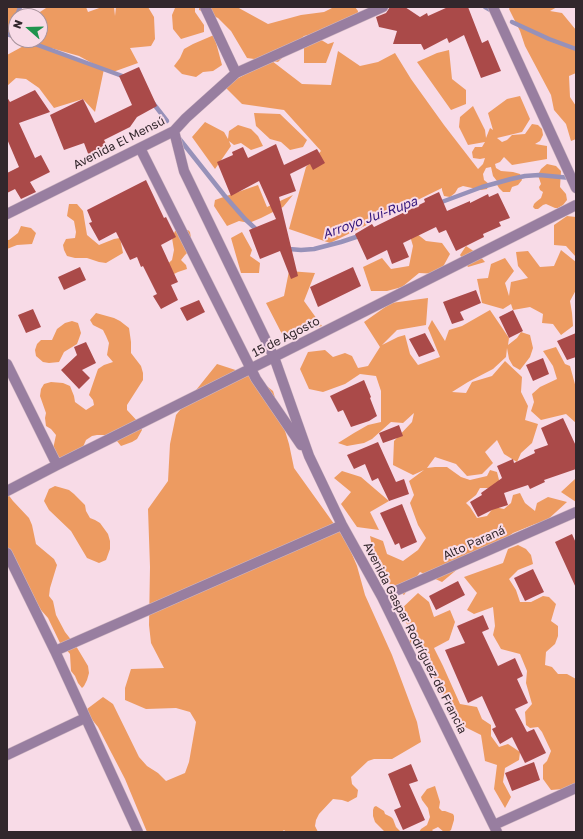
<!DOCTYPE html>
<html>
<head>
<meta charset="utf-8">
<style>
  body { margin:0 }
  #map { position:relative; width:583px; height:839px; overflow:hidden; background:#f8dbe7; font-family:"Golos Text",sans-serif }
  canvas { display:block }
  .frame { position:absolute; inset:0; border:8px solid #32272c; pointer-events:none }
  .north { position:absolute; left:8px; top:8px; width:40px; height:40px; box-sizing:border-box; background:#f8dbe7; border:1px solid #a9939c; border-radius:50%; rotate:290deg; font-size:11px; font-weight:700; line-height:16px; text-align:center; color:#32272c }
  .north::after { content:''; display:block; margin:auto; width:14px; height:18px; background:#1f944e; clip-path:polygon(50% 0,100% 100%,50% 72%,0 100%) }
</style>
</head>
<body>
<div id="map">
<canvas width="583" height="839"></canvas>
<div class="frame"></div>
<div class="north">N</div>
</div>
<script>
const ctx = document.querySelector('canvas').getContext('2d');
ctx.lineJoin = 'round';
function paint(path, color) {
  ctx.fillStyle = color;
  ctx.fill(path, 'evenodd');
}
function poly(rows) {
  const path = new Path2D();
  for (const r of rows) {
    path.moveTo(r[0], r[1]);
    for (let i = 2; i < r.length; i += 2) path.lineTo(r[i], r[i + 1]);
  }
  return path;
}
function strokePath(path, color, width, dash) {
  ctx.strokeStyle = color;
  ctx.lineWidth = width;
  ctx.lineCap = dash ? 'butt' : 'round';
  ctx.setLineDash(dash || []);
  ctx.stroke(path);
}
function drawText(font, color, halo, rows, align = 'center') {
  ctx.font = font + ' "Golos Text",sans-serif';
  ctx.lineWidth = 4;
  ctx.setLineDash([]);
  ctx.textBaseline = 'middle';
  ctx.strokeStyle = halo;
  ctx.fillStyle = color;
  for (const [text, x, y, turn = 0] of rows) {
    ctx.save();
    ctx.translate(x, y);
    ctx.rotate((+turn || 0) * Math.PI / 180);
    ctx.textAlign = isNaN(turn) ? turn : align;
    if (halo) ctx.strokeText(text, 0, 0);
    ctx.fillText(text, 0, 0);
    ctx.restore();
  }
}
const green = poly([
  [7,7,20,7,17,16,16,16,16,19,11,32,16,29,16,34,7,32],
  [46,7,86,7,88,12,102,7,114,7,115,16,116,7,148,7,154,17,155,39,151,46,130,48,138,63,113,72,104,69,95,112,83,99,54,108,39,88,26,79,16,78,7,86,7,55,29,43,30,40,40,40,40,16,34,16,46,8],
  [51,48,79,56,101,68,55,51],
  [174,7,195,7,195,12,204,25,204,32,181,39,173,29,172,15,175,8],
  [199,7,237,7,268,24,301,15,324,12,334,7,355,7,358,11,357,24,304,36,278,62,272,61,302,84,331,85,338,51,360,66,378,62,395,53,411,79,444,125,478,169,483,164,485,158,480,159,473,158,472,152,475,147,482,147,485,142,468,145,459,127,460,117,473,106,485,130,486,138,490,128,493,130,488,113,507,99,520,96,530,119,522,132,497,138,502,142,507,140,512,135,525,134,532,124,538,125,542,129,543,135,540,141,535,144,547,146,547,159,512,165,504,157,500,162,495,164,496,168,501,171,513,172,520,174,522,180,518,185,512,187,510,192,503,192,499,188,496,183,497,181,493,176,491,167,486,168,483,174,484,180,489,184,487,189,481,190,463,186,458,188,455,193,450,197,444,196,442,190,442,188,330,243,289,229,306,167,321,151,284,110,242,104,224,86,269,61,247,58,231,31,218,18,199,10],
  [510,7,557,7,550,11,562,13,576,30,576,73,569,76,570,97,576,106,576,139,571,141,566,124,554,110,551,95,525,46,520,31,509,9],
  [214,35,222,65,213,71,203,72,196,77,182,74,174,66,180,58,184,49,193,44],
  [318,38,328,44,334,42,326,63,304,63,304,48],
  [449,50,452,79,466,90,466,104,451,110,417,62,437,53],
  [254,113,280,114,307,140,303,147,290,150,281,142,270,139,256,126],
  [205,122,224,132,228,139,229,131,238,125,251,129,258,136,263,146,251,150,241,143,234,145,229,141,231,146,215,169,192,137],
  [547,164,556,166,561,171,560,187,566,194,567,200,563,205,558,208,555,208,546,204,543,205,538,209,535,209,533,207,534,204,536,202,541,198,543,192,540,190,539,187,541,184,538,175,541,169],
  [258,185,267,207,293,195,283,207,261,218,249,223,239,221,227,226,214,206,215,200],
  [69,204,77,204,83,211,87,235,99,245,114,239,120,238,123,253,106,263,99,262,87,258,75,258,67,256,64,250,63,245,66,239,75,238,76,232,74,221,67,216],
  [567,216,576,217,576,257,566,246,554,245,554,225],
  [21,226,31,228,36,233,32,244,17,245,7,249,7,240,9,240,18,233],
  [407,226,426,241,442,243,450,254,439,274,419,273,402,287,387,291,371,291,363,267,382,258,391,269,409,266,413,246],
  [184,230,188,230,190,232,192,244,190,250,185,255,181,260,186,265,187,269,178,272,174,274,164,267,172,260,174,250,172,238,175,231],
  [242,232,252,250,250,256,260,263,259,273,241,273,231,238],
  [466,246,478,254,485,262,468,267,460,255],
  [561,250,576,262,576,290,570,301,572,313,573,326,561,335,553,324,542,323,543,314,530,307,513,310,511,304,503,309,482,303,477,279,488,278,491,264,505,258,514,271,505,283,509,296,511,282,528,278,518,266,516,252,528,251,540,267,554,266],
  [289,271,315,273,304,301,322,326,283,336,266,303,284,296],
  [428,298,426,325,397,330,382,345,398,337,405,335,410,354,418,365,440,357,428,328,432,320,445,341,449,330,462,326,490,310,509,338,508,345,517,338,521,332,530,335,533,348,530,357,520,370,513,366,509,359,507,348,506,357,493,369,468,382,452,392,466,393,472,382,492,376,505,361,522,377,521,392,528,406,525,420,538,424,532,443,521,453,517,462,504,454,497,440,485,452,493,463,482,474,467,476,456,464,435,457,427,468,435,467,447,467,461,477,470,480,487,476,490,470,497,472,500,484,491,488,480,488,476,495,466,503,470,507,477,518,487,516,494,507,504,509,511,503,513,495,520,493,525,503,535,511,537,503,548,497,567,502,545,522,535,524,513,533,490,550,466,554,460,567,442,582,420,572,404,595,385,581,376,566,370,536,383,541,387,554,403,561,418,550,426,538,418,525,410,503,414,495,409,481,424,470,413,475,393,465,394,441,412,422,414,413,403,423,391,422,372,439,364,443,347,446,338,443,354,433,368,425,381,422,381,391,376,376,360,374,345,384,323,392,309,389,300,369,308,352,325,350,333,357,345,353,352,356,358,368,368,366,380,347,364,322,391,303],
  [96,313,114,318,120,321,129,328,131,342,131,353,141,366,143,373,143,380,127,405,127,410,140,424,142,430,137,439,132,442,121,446,117,441,107,435,97,435,92,436,86,440,83,447,61,461,53,449,56,435,51,429,46,426,45,418,46,413,40,396,41,389,44,384,51,382,63,383,70,386,74,396,75,402,86,410,94,405,93,400,89,395,98,369,104,365,113,362,107,355,109,343,106,336,103,330,93,325,90,320],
  [72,321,78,323,81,333,77,344,64,352,59,362,49,363,43,362,36,356,35,350,37,344,41,340,52,340,57,329,65,323],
  [556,347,565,364,570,366,576,388,576,423,566,414,541,420,531,411,534,402,532,394,540,387,557,379,553,366,543,351],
  [217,364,254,376,273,391,289,444,294,468,347,542,357,566,365,595,392,655,417,722,421,742,392,759,374,759,368,761,351,777,352,784,358,790,357,797,348,802,342,800,333,799,319,814,316,820,315,826,318,832,286,832,284,830,282,832,147,832,125,779,98,727,90,717,87,709,103,697,113,704,139,757,147,766,158,773,166,781,185,773,189,762,196,722,190,712,176,708,146,709,125,700,125,688,131,669,164,668,151,643,149,625,150,567,148,509,168,481,170,444,176,415],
  [342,471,361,477,389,501,370,512,379,530,357,527,341,504,351,492,334,478],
  [575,479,576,479,576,502,561,492],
  [55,486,69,490,74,494,85,505,86,511,90,518,95,520,100,523,108,534,110,541,110,549,106,560,99,563,87,558,71,531,49,510,44,501,49,489],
  [7,493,13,501,29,518,32,525,36,544,54,559,57,565,50,588,49,596,53,601,56,615,65,632,76,646,88,666,89,673,87,680,84,686,82,688,78,683,75,676,71,671,70,654,65,648,60,643,48,618,41,610,31,594,7,550],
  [518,545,526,549,531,555,533,564,518,570,509,579,516,590,520,602,531,602,543,596,549,597,556,604,551,621,558,626,558,636,555,644,546,652,545,665,552,667,558,674,567,674,576,679,576,784,563,789,551,790,543,779,543,765,547,761,551,751,542,732,538,727,530,728,526,725,525,712,532,704,526,683,527,671,520,654,501,649,493,635,495,626,493,607,474,614,467,610,477,593,464,577,503,563,508,549],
  [418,593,429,602,434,617,450,610,455,622,449,640,434,648,443,666,460,704,477,707,482,719,491,725,491,736,499,747,508,744,520,752,519,760,505,768,503,782,511,797,505,808,494,789,497,765,485,761,481,735,461,725,449,708,441,691,429,668,430,654,409,642,413,632,398,612],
  [435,786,440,802,439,808,442,811,445,811,453,814,454,816,454,820,451,830,448,832,444,832,438,827,432,830,434,832,419,832,421,829,427,825,430,817,428,808,422,800,421,797,427,789],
  [376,806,384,811,385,814,391,817,393,819,396,827,401,832,385,832,375,822,373,816,373,810,374,807]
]);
const stream = poly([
  [485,7,494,12],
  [17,16,20,7],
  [512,22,549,39,576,49],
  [7,34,16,37],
  [10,35,16,18],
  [24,40,125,77],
  [153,103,167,121],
  [178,137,224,195,245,219,259,232],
  [439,203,482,187,511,179,525,176,539,175,571,178],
  [286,247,289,249,301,250,314,249,341,242,362,235]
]);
const building = poly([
  [390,7,405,7,420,17,427,13,428,16,448,7,468,7,482,43,488,40,501,71,481,78,464,35,449,43,447,38,424,50,421,44,393,44,397,31,379,27,376,17,386,13],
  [139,67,157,106,137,117,130,127,104,140,109,149,89,156,84,143,64,150,50,115,83,99,95,123,132,105,119,76],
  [35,90,50,112,19,123,35,158,41,155,50,172,30,182,36,192,21,199,15,189,7,193,7,173,19,167,7,139,7,97,10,102],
  [276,144,284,165,317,149,325,163,313,170,310,164,290,174,296,191,279,197,298,276,291,279,280,251,260,259,249,230,276,219,259,181,231,196,217,162,233,155,232,152,243,147,248,158],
  [146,180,164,218,166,217,176,237,161,245,178,282,171,285,178,300,161,309,153,296,157,294,143,266,141,267,137,257,130,260,116,232,99,241,89,223,92,222,87,210],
  [439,192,447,211,470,201,470,203,488,194,489,197,498,193,510,218,499,222,501,226,483,234,484,237,456,251,446,230,439,233,436,227,403,243,409,257,392,264,387,250,367,260,355,234,372,224,374,227,425,202,424,199],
  [80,267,86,280,64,290,58,277],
  [353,267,361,286,318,307,310,287],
  [476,290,481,303,460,312,464,320,452,324,443,302],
  [199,300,205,312,187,321,180,308],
  [33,309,41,327,26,333,18,315],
  [513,310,523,331,509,338,499,317],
  [425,333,435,351,419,357,409,339],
  [576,333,576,357,567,360,557,341],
  [86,342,96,363,82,370,90,378,79,389,61,370,77,355,74,347],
  [543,358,549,374,533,381,526,365],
  [364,380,371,397,370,398,377,416,369,421,351,427,343,410,338,412,330,396],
  [563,418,576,446,576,469,544,480,545,482,530,489,528,485,504,493,508,505,492,510,478,517,470,502,482,495,481,493,502,478,497,466,513,459,514,463,535,453,534,450,548,445,541,428],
  [399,425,403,436,383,443,379,433],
  [378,442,396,482,404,479,409,494,389,501,378,478,372,481,365,464,354,469,347,455],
  [402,504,417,542,401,549,399,543,395,545,380,513],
  [572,534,576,543,576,588,555,542],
  [533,569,544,592,525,601,514,578],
  [458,581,465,595,436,610,429,596],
  [483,615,489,629,482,632,498,666,515,658,523,676,517,679,528,703,515,709,527,732,534,729,546,753,525,763,512,737,500,744,492,729,496,727,482,696,468,703,445,650,465,643,457,626],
  [534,762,540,780,512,791,505,773],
  [411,764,418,781,409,784,425,820,403,830,394,810,401,807,388,774]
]);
const minor = poly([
  [205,7,236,73],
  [493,7,576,188],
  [174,131,184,171,274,357,309,456,342,525,382,597,497,832],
  [140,148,256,379,301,445],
  [7,214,174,131,186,118,236,73,383,7],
  [7,364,57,465],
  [7,491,57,465,274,357,576,205],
  [7,553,55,651,138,832],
  [382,597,576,512],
  [55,651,342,525],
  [7,755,85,718],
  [494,825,576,788]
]);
const streetNames = [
  ["Avenida El Mensú",119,143,-27],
  ["15 de Agosto",286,337,-27],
  ["Alto Paraná",474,543,-24],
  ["Avenida Gaspar Rodríguez de Francia",415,638,63]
];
const waterNames = [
  ["Arroyo Jui-Rupa",370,218,-20]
];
paint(green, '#ed9b61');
strokePath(stream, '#9791b9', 4.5);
paint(building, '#aa4a49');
strokePath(minor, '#d0b7c2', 11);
strokePath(minor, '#987ea0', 10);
drawText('12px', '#32272c', '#f8dbe7', streetNames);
drawText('italic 13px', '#33167d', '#f8dbe7', waterNames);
</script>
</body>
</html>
